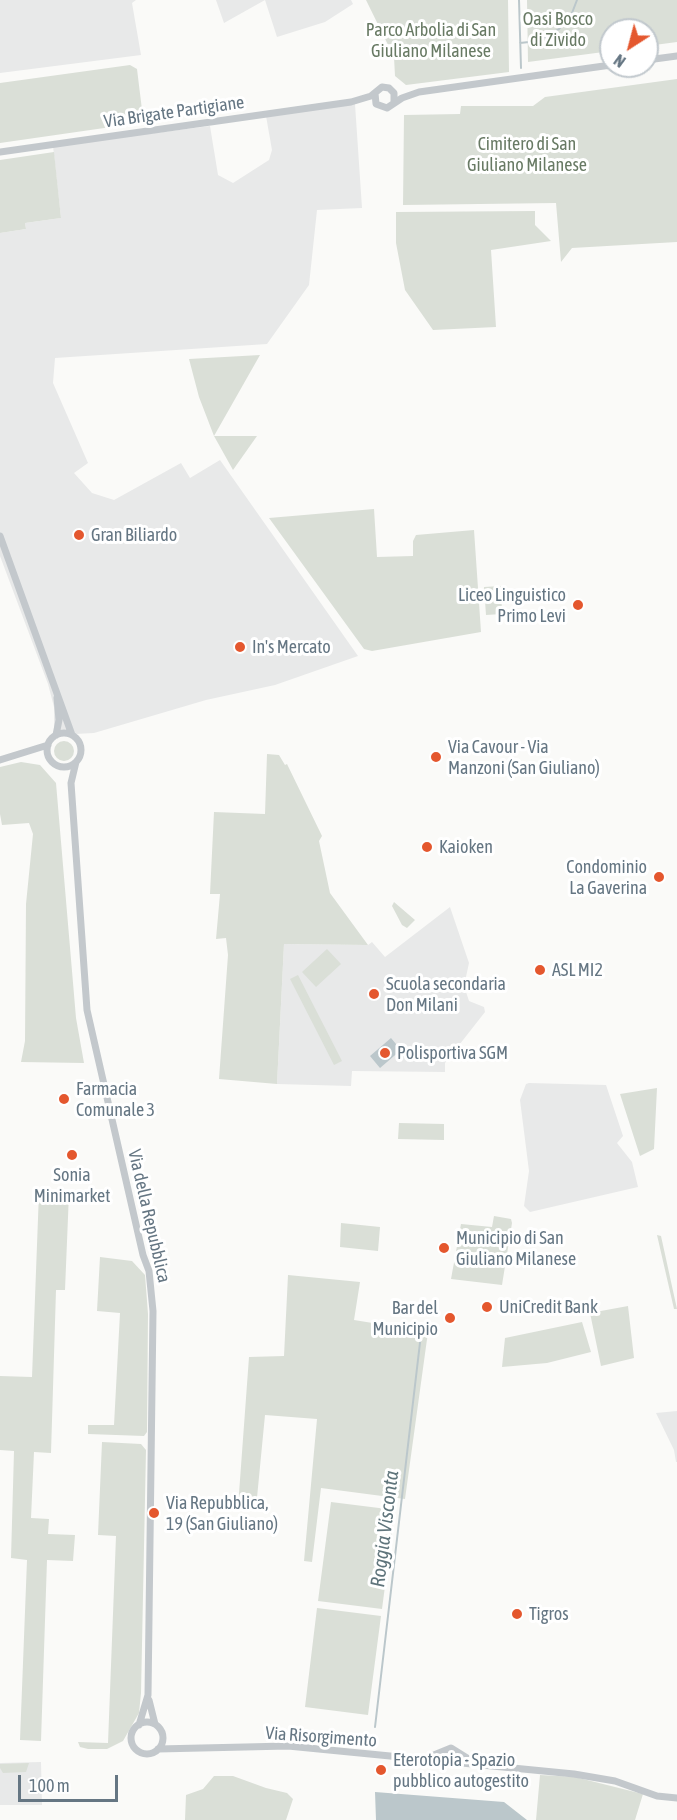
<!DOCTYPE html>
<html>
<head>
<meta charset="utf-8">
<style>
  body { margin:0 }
  #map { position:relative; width:677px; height:1820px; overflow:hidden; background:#fafaf8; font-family:"Asap Condensed",sans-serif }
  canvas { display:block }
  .north { position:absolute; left:599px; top:18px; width:60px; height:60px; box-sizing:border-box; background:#fff; border:2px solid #c1c8cd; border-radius:50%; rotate:216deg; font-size:16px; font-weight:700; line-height:24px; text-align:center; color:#657683 }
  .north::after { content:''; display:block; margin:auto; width:21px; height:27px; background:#e4572e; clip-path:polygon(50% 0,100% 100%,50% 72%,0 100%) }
  .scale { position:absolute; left:18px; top:1775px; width:100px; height:27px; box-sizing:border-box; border:3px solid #657683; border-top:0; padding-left:8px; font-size:18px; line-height:21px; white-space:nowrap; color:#657683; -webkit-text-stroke:4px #fff; paint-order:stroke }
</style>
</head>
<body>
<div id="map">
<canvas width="677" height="1820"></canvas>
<div class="north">N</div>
<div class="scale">100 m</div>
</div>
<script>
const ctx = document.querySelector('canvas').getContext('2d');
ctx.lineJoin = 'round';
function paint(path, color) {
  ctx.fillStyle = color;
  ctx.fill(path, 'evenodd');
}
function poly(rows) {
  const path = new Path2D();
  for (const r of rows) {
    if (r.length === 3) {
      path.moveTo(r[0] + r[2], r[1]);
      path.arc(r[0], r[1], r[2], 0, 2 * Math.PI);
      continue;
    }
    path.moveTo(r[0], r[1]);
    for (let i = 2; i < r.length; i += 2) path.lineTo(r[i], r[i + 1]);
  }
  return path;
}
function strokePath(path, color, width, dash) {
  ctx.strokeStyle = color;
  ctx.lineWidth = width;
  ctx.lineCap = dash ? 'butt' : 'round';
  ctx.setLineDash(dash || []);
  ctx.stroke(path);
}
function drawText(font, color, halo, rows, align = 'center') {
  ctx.font = font + ' "Asap Condensed",sans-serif';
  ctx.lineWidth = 6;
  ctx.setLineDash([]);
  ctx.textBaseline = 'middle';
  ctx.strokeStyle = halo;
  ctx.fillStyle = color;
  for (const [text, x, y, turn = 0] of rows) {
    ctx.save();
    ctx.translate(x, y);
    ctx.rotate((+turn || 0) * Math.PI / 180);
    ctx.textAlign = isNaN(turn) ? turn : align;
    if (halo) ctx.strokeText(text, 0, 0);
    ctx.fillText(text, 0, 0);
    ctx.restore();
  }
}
const built = poly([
  [0,0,136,0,132,3,141,55,0,73],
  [216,0,351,0,353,4,325,22,277,37,265,0,224,23],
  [355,104,362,208,317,210,309,285,267,344,55,358,53,383,88,463,74,473,92,493,114,500,181,463,190,478,220,460,358,656,275,685,206,700,94,733,75,734,66,730,54,732,54,707,48,684,0,556,0,233,26,229,25,223,61,218,53,146,210,126,218,175,233,183,269,160,272,150,266,116],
  [450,907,469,963,464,986,469,1001,484,1007,485,1012,445,1063,445,1072,352,1071,351,1086,277,1084,284,944,368,945,372,942,385,957],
  [529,1083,606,1085,623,1136,617,1143,632,1162,638,1187,530,1212,524,1206,529,1171,520,1100,526,1084],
  [677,1411,677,1462,676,1462,674,1450,656,1413],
  [41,1762,42,1805,0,1805,0,1763]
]);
const green = poly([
  [366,0,508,0,509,72,406,85,395,76,394,57],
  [527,0,677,0,677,42,647,46,647,30,611,30,611,51,528,62],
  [130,65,137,69,143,118,139,123,0,143,0,83],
  [677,79,677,242,572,248,561,262,556,203,403,205,404,115,460,114,461,106,533,106,545,97],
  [54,152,61,218,25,223,26,229,0,233,0,160],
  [535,211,535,225,551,241,491,250,496,327,433,330,405,290,396,243,396,212],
  [260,355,214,436,257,436,233,470,214,436,199,397,189,359],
  [374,509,377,557,413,556,413,541,416,535,474,530,481,632,372,651,364,649,269,518],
  [501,586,502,614,486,615,484,587],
  [64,751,10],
  [267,754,279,755,285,765,287,764,322,836,319,841,330,893,368,945,284,944,277,1084,219,1079,228,955,226,938,216,939,220,894,210,894,214,812,265,814],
  [21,762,40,765,56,783,76,1018,84,1063,21,1062,25,1041,26,904,33,834,29,823,2,825,0,814,0,767],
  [394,902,415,920,407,928,402,925,392,906],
  [327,949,341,964,316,987,302,972],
  [298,975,342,1061,334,1065,290,979],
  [657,1088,654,1149,640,1156,620,1094],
  [399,1123,444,1124,444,1140,398,1139],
  [39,1192,69,1193,65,1290,56,1290,51,1453,34,1452,31,1518,49,1519,48,1534,75,1535,73,1561,47,1560,41,1741,20,1740,27,1560,11,1558,14,1451,0,1450,0,1376,32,1377],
  [494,1216,511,1219,512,1223,502,1285,451,1279,461,1224,492,1227],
  [341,1223,380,1227,378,1251,340,1247],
  [657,1235,661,1236,677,1309,674,1309],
  [100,1257,132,1261,145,1275,148,1314,147,1432,144,1436,88,1434,88,1425,114,1425,120,1313,97,1311],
  [288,1275,360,1282,354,1320,428,1332,405,1499,321,1488,312,1562,304,1561,317,1419,265,1415,256,1508,238,1507,249,1357,284,1356],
  [628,1306,634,1358,601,1366,590,1313],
  [582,1322,591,1352,547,1363,502,1367,505,1338],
  [102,1442,141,1444,146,1450,141,1693,139,1713,123,1741,107,1749,88,1749,80,1747,78,1742,108,1743,116,1536,98,1535],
  [331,1502,395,1510,382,1609,318,1601],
  [317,1608,381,1616,368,1715,305,1707],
  [29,1763,26,1772,3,1773,0,1768,0,1764],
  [540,1775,575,1777,643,1794,635,1820,536,1820],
  [214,1776,233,1776,266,1788,287,1793,293,1799,286,1820,185,1820,186,1795,203,1789]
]);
const water = poly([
  [391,1038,401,1050,380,1068,370,1056],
  [375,1792,504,1802,527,1820,376,1820]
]);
const stream = poly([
  [519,0,521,68],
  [520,43,538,41,559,29,572,13,577,0],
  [375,1727,421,1334]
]);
const tertiary = poly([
  [647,60,677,56],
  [375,93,376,104,387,108,402,98,419,92,611,65],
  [0,152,351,102,371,96,382,87,389,88,394,93,394,103],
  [0,536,72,735],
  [64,750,17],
  [56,735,59,720,57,698],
  [0,760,48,745],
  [76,762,71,783,87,1010,143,1255,149,1271,153,1311,148,1695,139,1725],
  [149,1700,155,1724],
  [147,1738,16],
  [158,1749,288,1746,574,1774,615,1781,657,1796,677,1798],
  [424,1759,451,1748,475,1763]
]);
const markers = [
  [79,535,6,"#e4572e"],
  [578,605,6,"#e4572e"],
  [240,647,6,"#e4572e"],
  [436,757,6,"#e4572e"],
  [427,847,6,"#e4572e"],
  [659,877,6,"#e4572e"],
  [540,970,6,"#e4572e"],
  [374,994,6,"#e4572e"],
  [385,1053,6,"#e4572e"],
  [64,1099,6,"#e4572e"],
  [72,1155,6,"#e4572e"],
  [444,1248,6,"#e4572e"],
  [487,1307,6,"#e4572e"],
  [450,1318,6,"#e4572e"],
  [154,1513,6,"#e4572e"],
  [517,1614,6,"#e4572e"],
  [381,1770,6,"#e4572e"]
];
const parkNames = [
  ["Oasi Bosco",558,19],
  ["di Zivido",558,40],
  ["Parco Arbolia di San",431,30],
  ["Giuliano Milanese",431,51],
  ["Cimitero di San",527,144],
  ["Giuliano Milanese",527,165]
];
const streetNames = [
  ["Via Brigate Partigiane",174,112,-8],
  ["Via della Repubblica",149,1216,77],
  ["Via Risorgimento",321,1737,4]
];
const poiNames = [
  ["Gran Biliardo",91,535],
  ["Liceo Linguistico",566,595,"right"],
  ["Primo Levi",566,616,"right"],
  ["In's Mercato",252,647],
  ["Via Cavour - Via",448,747],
  ["Manzoni (San Giuliano)",448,768],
  ["Kaioken",439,847],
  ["Condominio",647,867,"right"],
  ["La Gaverina",647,888,"right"],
  ["ASL MI2",552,970],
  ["Scuola secondaria",386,984],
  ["Don Milani",386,1005],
  ["Polisportiva SGM",397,1053],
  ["Farmacia",76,1089],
  ["Comunale 3",76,1110],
  ["Sonia",72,1175,"center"],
  ["Minimarket",72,1196,"center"],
  ["Municipio di San",456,1238],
  ["Giuliano Milanese",456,1259],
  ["UniCredit Bank",499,1307],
  ["Bar del",438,1308,"right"],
  ["Municipio",438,1329,"right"],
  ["Via Repubblica,",166,1503],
  ["19 (San Giuliano)",166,1524],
  ["Tigros",529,1614],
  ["Eterotopia - Spazio",393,1760],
  ["pubblico autogestito",393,1781]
];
const waterNames = [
  ["Roggia Visconta",385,1529,-83]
];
paint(built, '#e8e9e9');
paint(green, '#dadfd7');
paint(water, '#bbc7cb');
strokePath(stream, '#bbc7cb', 2);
strokePath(tertiary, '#c3c8cc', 7);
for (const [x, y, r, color] of markers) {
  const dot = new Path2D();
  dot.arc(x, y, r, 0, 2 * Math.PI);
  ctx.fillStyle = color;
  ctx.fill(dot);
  strokePath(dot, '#fff', 2);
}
drawText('18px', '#687a64', '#fff', parkNames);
drawText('18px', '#657683', '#fff', streetNames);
drawText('18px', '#657683', '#fff', poiNames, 'left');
drawText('italic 20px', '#60757c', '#fff', waterNames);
</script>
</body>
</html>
